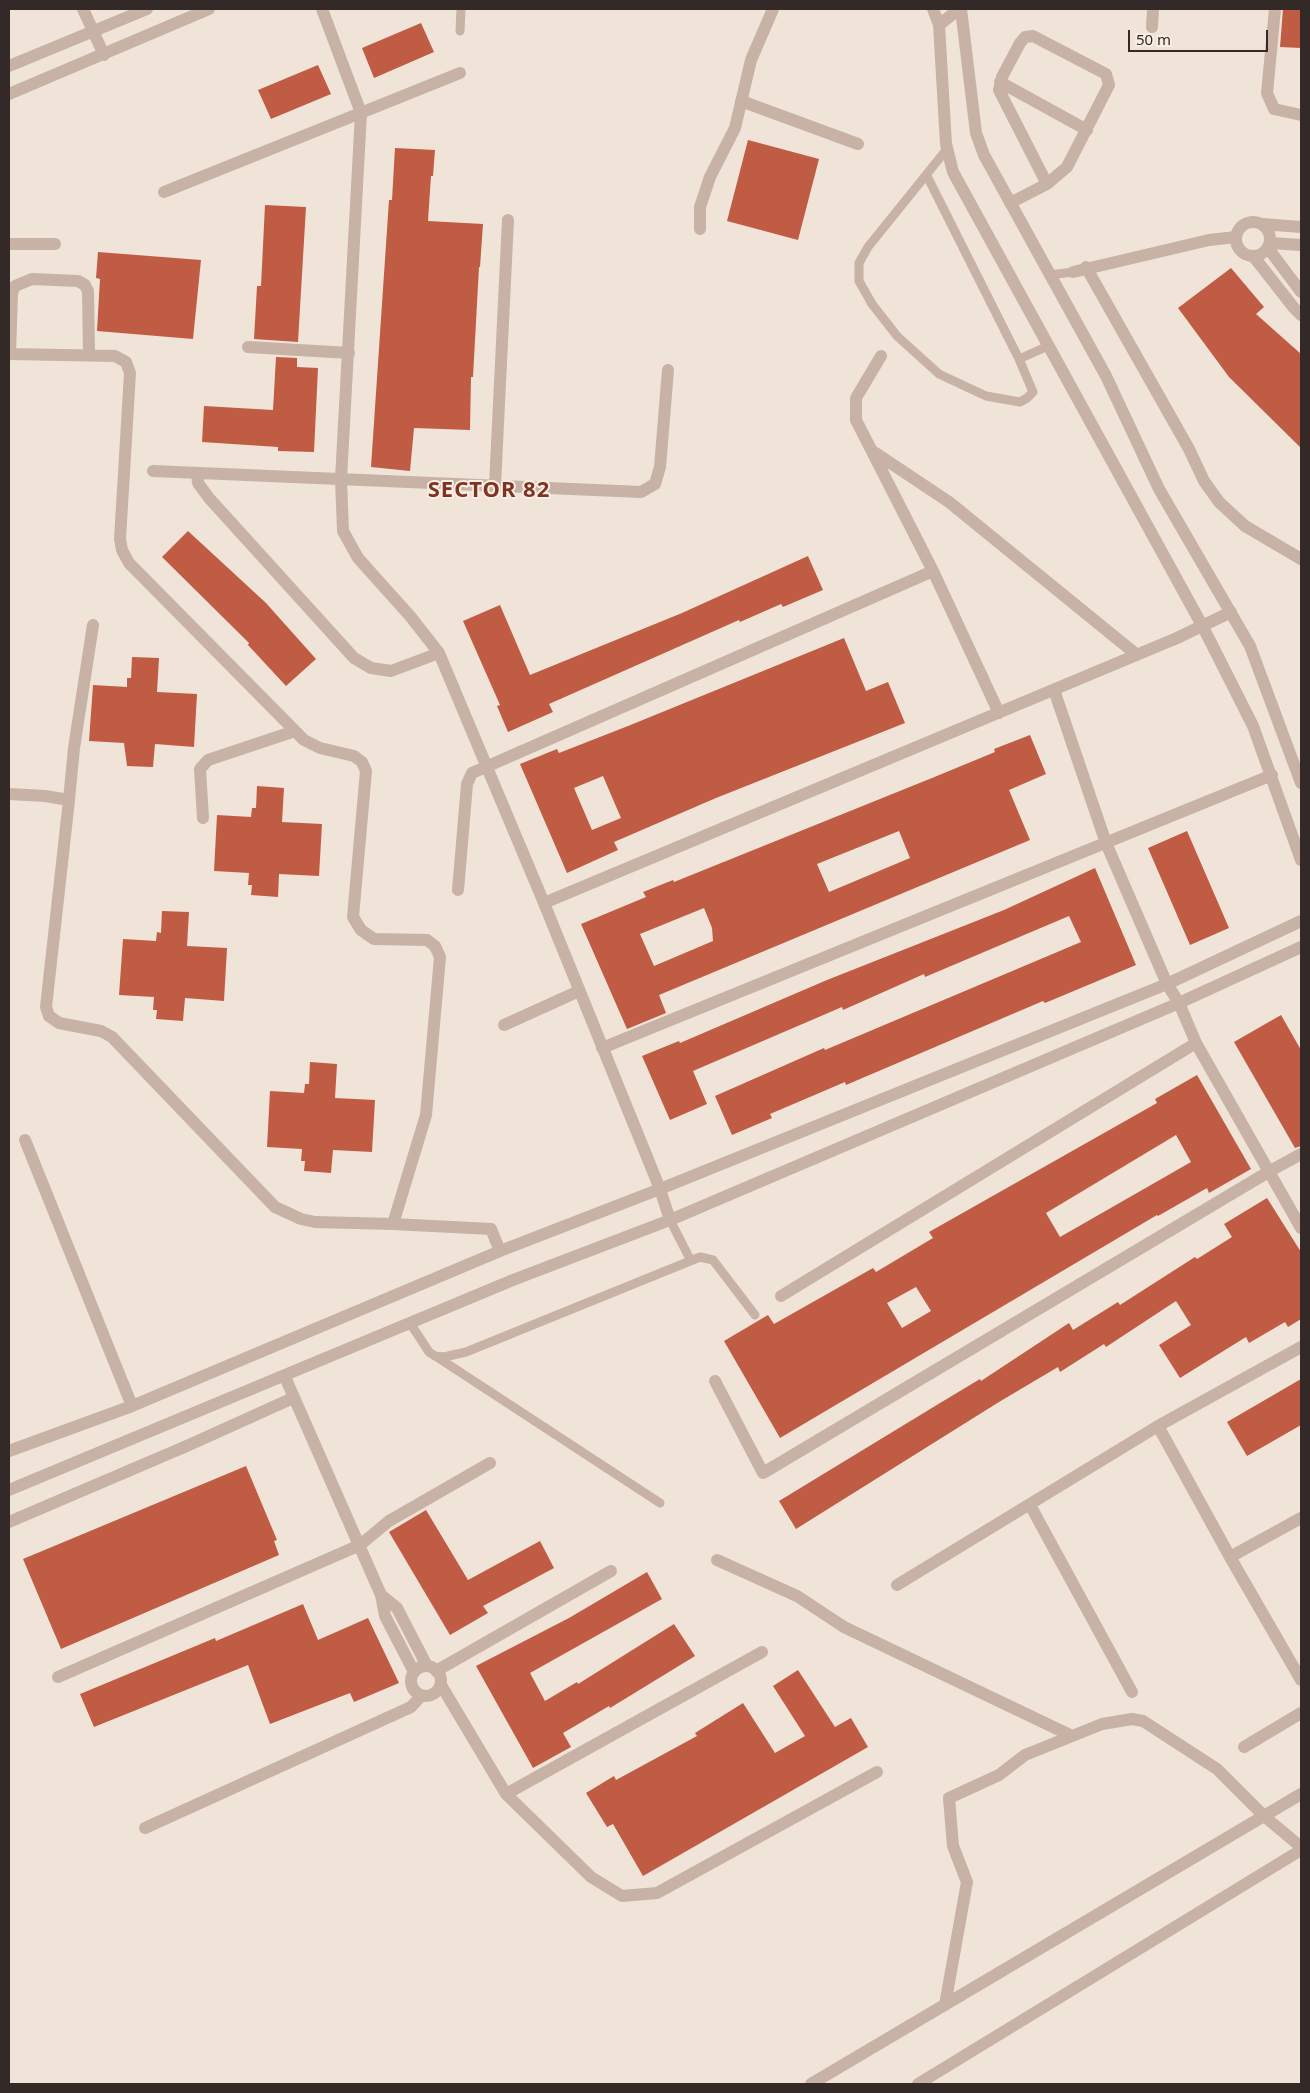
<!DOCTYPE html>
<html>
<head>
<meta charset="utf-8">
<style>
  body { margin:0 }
  #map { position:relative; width:1310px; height:2093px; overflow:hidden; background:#f0e3d8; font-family:"Noto Sans",sans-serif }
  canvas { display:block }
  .frame { position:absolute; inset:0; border:10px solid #332926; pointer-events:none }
  .scale { position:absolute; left:1128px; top:30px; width:140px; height:22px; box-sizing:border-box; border:2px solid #332926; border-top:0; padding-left:6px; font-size:15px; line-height:18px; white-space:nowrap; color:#332926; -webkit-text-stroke:4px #f8eee4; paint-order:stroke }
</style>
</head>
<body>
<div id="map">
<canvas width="1310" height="2093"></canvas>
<div class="frame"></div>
<div class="scale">50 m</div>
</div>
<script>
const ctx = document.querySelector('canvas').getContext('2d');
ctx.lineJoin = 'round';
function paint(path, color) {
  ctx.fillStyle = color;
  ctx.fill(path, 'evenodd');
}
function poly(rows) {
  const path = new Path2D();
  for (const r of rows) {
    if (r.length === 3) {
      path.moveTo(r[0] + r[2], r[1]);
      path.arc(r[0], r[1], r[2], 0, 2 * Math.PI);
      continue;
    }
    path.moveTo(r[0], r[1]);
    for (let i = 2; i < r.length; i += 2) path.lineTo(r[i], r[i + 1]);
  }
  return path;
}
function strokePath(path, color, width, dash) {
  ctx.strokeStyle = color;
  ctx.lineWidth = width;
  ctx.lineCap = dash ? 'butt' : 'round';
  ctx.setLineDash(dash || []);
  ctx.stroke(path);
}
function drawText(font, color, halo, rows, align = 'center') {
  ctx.font = font + ' "Noto Sans",sans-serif';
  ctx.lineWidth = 4;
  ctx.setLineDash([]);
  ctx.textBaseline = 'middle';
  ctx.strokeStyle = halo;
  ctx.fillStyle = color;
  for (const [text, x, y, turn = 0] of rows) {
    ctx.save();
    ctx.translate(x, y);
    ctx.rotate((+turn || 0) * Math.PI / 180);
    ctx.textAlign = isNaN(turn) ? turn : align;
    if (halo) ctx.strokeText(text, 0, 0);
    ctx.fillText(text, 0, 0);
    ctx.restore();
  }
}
const building = poly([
  [1283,9,1301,9,1301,48,1280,47],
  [421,23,434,52,374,78,362,48],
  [318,65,331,94,271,119,258,90],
  [748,140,819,159,798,240,727,221],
  [395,148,435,150,433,176,431,176,428,221,483,224,480,267,479,267,473,377,471,377,470,430,414,428,410,471,371,467,389,200,392,200],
  [265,205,306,207,298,342,254,339,257,286,261,286],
  [98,252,201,260,193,339,97,331,100,279,96,278],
  [1231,268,1264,307,1256,314,1301,354,1301,448,1229,377,1178,308],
  [276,357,297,358,297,367,318,368,314,452,278,451,278,447,202,442,204,406,273,410],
  [188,531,266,603,316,659,286,686,248,645,249,643,162,557],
  [808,556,823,590,783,607,781,604,740,622,739,620,549,704,553,712,508,732,497,706,500,705,463,621,500,605,530,675,682,613],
  [844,638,866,691,888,682,905,723,716,798,614,842,618,850,567,873,520,764,557,749,559,753,628,726],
  [603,776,621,818,592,830,574,788],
  [132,657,159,658,157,692,197,694,194,747,155,744,153,767,127,766,124,743,89,741,93,685,127,687,127,678,131,678],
  [1030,735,1046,774,1009,790,1030,840,659,995,666,1013,627,1029,581,924,646,897,643,892,673,880,674,882,932,778,995,752,994,749],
  [899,831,910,858,829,892,817,864],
  [704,908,712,928,713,941,654,966,640,934],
  [257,786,284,788,282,822,322,824,319,876,279,874,278,897,251,895,252,885,248,885,249,873,214,871,217,815,251,817,252,808,256,808],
  [1187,831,1229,928,1190,945,1148,848],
  [1095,868,1136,965,1045,1003,1043,1001,846,1085,845,1082,770,1114,772,1118,732,1135,715,1096,824,1048,825,1050,1081,942,1069,916,925,977,924,974,843,1010,842,1007,693,1071,707,1104,670,1120,642,1056,679,1041,680,1043,827,980,1004,910],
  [162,911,189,912,187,946,227,948,224,1001,185,998,183,1021,156,1019,157,1010,153,1010,154,997,119,995,123,939,156,941,157,932,161,933],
  [1281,1015,1301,1050,1301,1146,1295,1148,1234,1042],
  [310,1062,337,1064,335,1098,375,1100,372,1152,333,1150,331,1173,304,1171,305,1161,301,1161,302,1149,267,1147,270,1091,304,1093,305,1084,309,1084],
  [1197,1075,1251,1169,1209,1193,1207,1188,1158,1216,1157,1215,780,1438,724,1341,768,1315,774,1324,873,1268,876,1272,933,1238,929,1232,1157,1103,1155,1099],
  [1176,1135,1191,1162,1060,1237,1046,1213],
  [916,1287,931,1311,902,1328,887,1303],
  [1267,1198,1301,1252,1301,1319,1288,1327,1285,1322,1249,1343,1246,1337,1180,1378,1159,1345,1191,1325,1176,1301,1106,1347,1104,1344,1060,1372,1058,1367,999,1402,796,1529,779,1501,945,1400,980,1379,981,1381,1069,1323,1073,1330,1118,1302,1120,1305,1195,1257,1197,1259,1232,1237,1224,1224],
  [1301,1379,1301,1425,1247,1456,1227,1422],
  [246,1466,277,1540,274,1541,279,1555,61,1649,23,1559],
  [426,1510,468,1580,540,1541,554,1568,483,1606,488,1613,450,1635,389,1532],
  [647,1572,662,1599,530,1673,545,1701,577,1682,578,1684,674,1624,695,1656,610,1708,609,1706,563,1733,571,1747,533,1768,476,1666,569,1618],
  [303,1604,318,1640,368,1618,399,1683,354,1702,350,1693,270,1724,248,1665,94,1727,80,1694,215,1638,216,1641],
  [798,1670,835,1727,851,1718,868,1747,643,1876,613,1824,607,1827,586,1793,614,1776,616,1780,697,1736,695,1733,743,1703,775,1753,805,1736,773,1686]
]);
const service = poly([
  [460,31,461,9],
  [947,149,868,247,859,263,859,281,872,304,897,336,939,374,986,396,1020,402,1027,398,1033,392,1019,359,1048,346],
  [927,176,1019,359],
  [1050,275,1073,272],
  [670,1220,690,1259],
  [410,1323,429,1352,435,1356,444,1357,466,1352,700,1257,713,1260,755,1315],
  [437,1357,660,1503]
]);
const minor = poly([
  [83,9,104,55],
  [322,9,361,113,341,479,343,531,358,558,410,616,439,653,544,903,660,1189,670,1220],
  [933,9,939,25,946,144,953,172,1203,627,1253,726,1301,860],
  [961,9,976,133,984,155,1106,376,1159,489,1250,646,1301,783],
  [1275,9,1267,93,1274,109,1301,115],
  [939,25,959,9],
  [1152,27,1153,9],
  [9,66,147,9],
  [1000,82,1087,130],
  [9,94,209,9],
  [741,101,858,144],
  [164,192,460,73],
  [1010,203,1047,184,1067,167,1109,85,1106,74,1033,36,1025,37,1020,43,1002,77,999,90,1047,184],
  [1253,239,17],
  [1262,224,1301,227],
  [700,229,700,207,710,177,735,128,751,60,773,9],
  [1270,243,1301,245],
  [9,244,55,244],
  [1268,248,1301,292],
  [1254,257,1294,308,1301,315],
  [1086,267,1189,449,1204,481,1219,502,1245,526,1301,559],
  [1073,272,1209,240,1236,237],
  [248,347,349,353],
  [9,354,115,356,126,362,130,373,120,539,122,550,129,563,304,740,320,748,354,756,362,762,366,771,353,917,361,930,374,939,427,940,435,946,440,957,426,1115,393,1224,315,1222,301,1219,275,1207,112,1037,101,1031,59,1023,49,1016,46,1007,69,800,45,796,9,794],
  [10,354,12,293,15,286,32,279,78,281,85,285,88,291,89,355],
  [881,356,856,398,856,420,933,571,999,713],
  [874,452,949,502,1137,655],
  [153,471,641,492,655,484,660,467,668,370],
  [197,473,198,483,209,498,354,658,371,668,391,671,439,653],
  [495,485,508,220],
  [1054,690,1106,843,1167,984,1179,1003,1196,1043,1301,1228],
  [69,800,74,748,93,625],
  [203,818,200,769,208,760,295,731],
  [458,890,467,784,472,773,933,571],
  [544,903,1177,638,1231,612],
  [504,1025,579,991],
  [602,1048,1272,775],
  [25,1140,132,1406],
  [393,1224,491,1229,500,1251],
  [781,1296,1196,1043],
  [285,1377,381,1595,385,1616,414,1672],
  [715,1381,763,1473,1270,1171,1301,1154],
  [1158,1426,1230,1557,1301,1680],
  [9,1451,132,1406,500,1251,660,1189,1167,984,1301,921],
  [9,1490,513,1280,670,1220,1179,1003,1301,947],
  [1030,1505,1132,1692],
  [9,1522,189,1445,293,1398],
  [1230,1557,1301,1518],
  [717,1560,797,1596,844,1627,1072,1736],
  [897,1585,1158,1426,1301,1347],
  [381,1595,397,1608,427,1666],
  [426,1681,15],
  [436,1671,611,1571],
  [58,1677,360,1545,389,1521,490,1463],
  [441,1685,506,1794,591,1877,622,1896,657,1893,877,1772],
  [1244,1747,1301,1713],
  [506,1794,762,1652],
  [145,1828,411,1707,421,1696],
  [945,2005,967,1882,953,1846,949,1798,999,1775,1025,1755,1102,1724,1132,1719,1143,1721,1217,1769,1264,1816,1301,1847],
  [811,2084,1301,1794],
  [918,2084,1301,1850]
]);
const districtNames = [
  ["SECTOR 82",489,491]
];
paint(building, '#c15c44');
strokePath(service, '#c7b2a5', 9);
strokePath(minor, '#c7b2a5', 12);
ctx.letterSpacing = '1px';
drawText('bold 22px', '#7f3322', '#f8eee4', districtNames);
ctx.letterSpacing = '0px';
</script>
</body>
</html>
